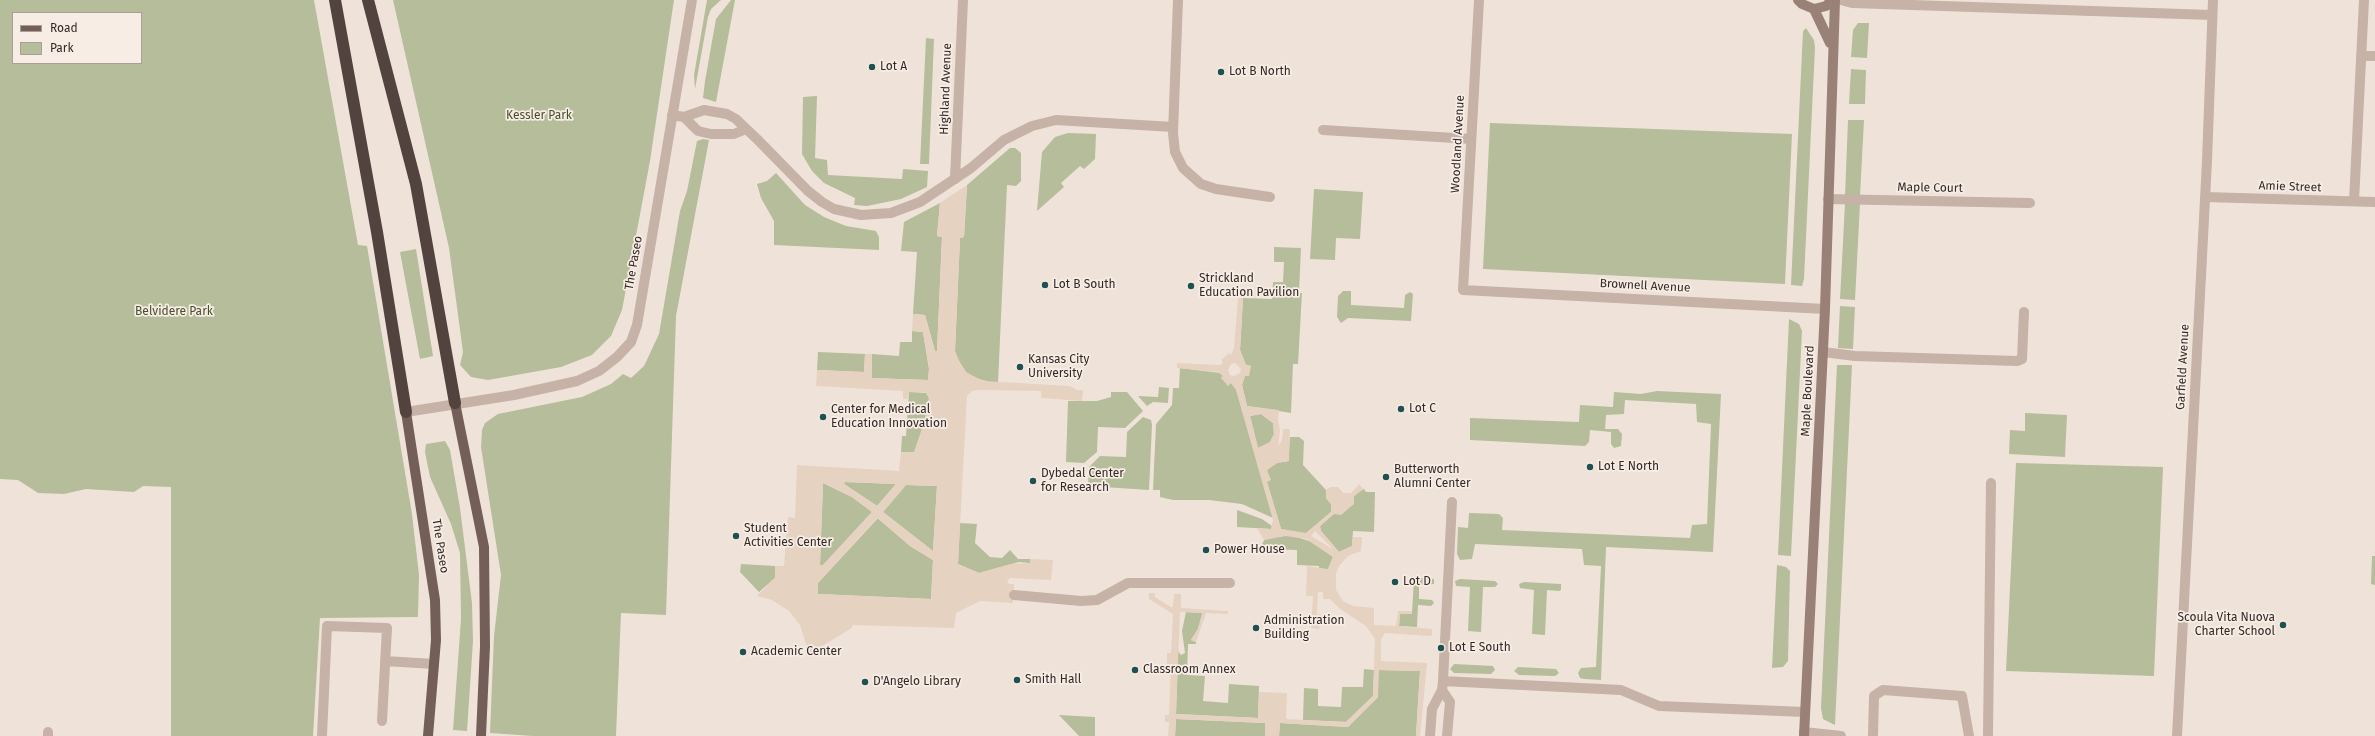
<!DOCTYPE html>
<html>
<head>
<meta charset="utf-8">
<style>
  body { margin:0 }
  #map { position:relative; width:2375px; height:736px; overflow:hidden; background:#efe3d9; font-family:"Fira Sans",sans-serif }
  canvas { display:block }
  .legend { position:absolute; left:12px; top:12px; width:130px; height:52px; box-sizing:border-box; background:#f7ede5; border:1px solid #a99f99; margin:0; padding:5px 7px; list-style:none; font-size:12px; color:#332926 }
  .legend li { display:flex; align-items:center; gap:8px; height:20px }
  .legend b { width:20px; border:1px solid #a99f99 }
</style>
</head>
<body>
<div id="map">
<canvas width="2375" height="736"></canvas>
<ul class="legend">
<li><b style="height:5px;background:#745f58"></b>Road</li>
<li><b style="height:11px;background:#b5bd9a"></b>Park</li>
</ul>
</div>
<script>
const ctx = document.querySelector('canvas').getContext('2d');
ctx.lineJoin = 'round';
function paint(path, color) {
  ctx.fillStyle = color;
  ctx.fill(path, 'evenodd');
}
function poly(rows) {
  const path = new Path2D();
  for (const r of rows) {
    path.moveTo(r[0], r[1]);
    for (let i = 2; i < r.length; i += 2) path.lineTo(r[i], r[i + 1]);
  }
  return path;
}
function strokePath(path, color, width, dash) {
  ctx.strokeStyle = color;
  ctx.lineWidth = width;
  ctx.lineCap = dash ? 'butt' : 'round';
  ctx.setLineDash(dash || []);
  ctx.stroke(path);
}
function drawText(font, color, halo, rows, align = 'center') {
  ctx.font = font + ' "Fira Sans",sans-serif';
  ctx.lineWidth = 3.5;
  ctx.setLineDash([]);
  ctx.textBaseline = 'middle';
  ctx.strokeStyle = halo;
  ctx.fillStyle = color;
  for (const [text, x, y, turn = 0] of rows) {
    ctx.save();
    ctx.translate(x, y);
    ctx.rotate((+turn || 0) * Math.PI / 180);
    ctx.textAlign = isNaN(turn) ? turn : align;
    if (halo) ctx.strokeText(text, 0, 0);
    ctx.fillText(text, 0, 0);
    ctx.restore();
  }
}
const green = poly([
  [0,0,314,0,358,245,367,246,412,514,419,575,418,617,320,618,313,736,171,736,171,487,143,486,134,492,86,489,64,494,38,493,18,480,0,479],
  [13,13,141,13,141,63,13,63],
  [393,0,674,0,650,161,622,310,611,336,592,355,561,367,488,380,471,377,460,365,463,352,449,248],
  [707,0,721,0,711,9,708,17,695,89,694,75],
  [731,0,735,0,716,102,703,98,705,81,716,19],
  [1858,23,1869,23,1867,58,1851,57,1853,30],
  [1806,28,1814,40,1815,47,1804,279,1802,286,1791,285,1803,31],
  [926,38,934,39,929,164,920,164],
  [1851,69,1866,70,1865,104,1849,104],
  [817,96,815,158,827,160,828,175,902,179,903,169,928,171,927,187,901,199,867,206,854,205,855,198,824,183,812,171,802,154,803,97],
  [1848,120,1864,120,1860,196,1845,196],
  [1490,123,1792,134,1785,284,1483,269],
  [1068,133,1096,134,1095,159,1084,169,1080,166,1061,183,1064,187,1037,211,1042,152,1055,137],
  [703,139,709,140,676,316,666,615,621,613,616,736,533,736,490,733,494,636,501,575,481,447,482,430,485,423,498,414,582,397,611,384,623,374,631,378,644,366,659,334,680,211,687,191,697,141],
  [1010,148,1015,148,1021,153,1021,181,1016,186,1007,185,998,383,990,382,975,378,966,372,957,358,955,351,960,238,964,237,967,185],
  [776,173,805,205,824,217,846,226,876,231,879,237,879,250,774,245,774,221,761,198,757,184,767,181],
  [1314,189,1363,192,1360,239,1336,238,1335,260,1310,259],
  [940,203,937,236,942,237,937,351,935,351,925,315,913,314,917,252,901,251,904,222],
  [1845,203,1860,204,1855,300,1840,299],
  [1274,247,1301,248,1299,293,1302,293,1298,364,1293,364,1291,413,1247,406,1242,385,1245,375,1248,376,1251,366,1246,365,1240,350,1243,298,1272,299,1273,282,1283,282,1284,262,1274,262],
  [416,249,433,356,420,359,400,252],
  [1343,291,1351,291,1351,305,1404,308,1405,295,1410,292,1413,294,1411,321,1348,318,1341,323,1337,317,1338,296],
  [1840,306,1855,307,1853,349,1838,348],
  [1789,319,1799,324,1802,331,1791,556,1778,555],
  [912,331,923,332,929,369,928,380,871,378,872,354,899,356,900,342,912,342],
  [818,352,865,354,864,372,817,370],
  [1837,365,1852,365,1835,725,1823,719,1821,708],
  [1180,368,1220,373,1223,376,1221,378,1231,383,1236,389,1273,518,1242,504,1209,500,1173,500,1160,497,1160,490,1153,490,1156,424,1172,405,1173,388,1179,388],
  [1159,387,1169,388,1168,403,1153,402,1147,406,1138,396,1158,397],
  [1657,391,1721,394,1713,552,1606,547,1601,680,1584,679,1580,678,1578,673,1581,668,1596,667,1601,566,1584,565,1582,549,1475,544,1472,559,1460,560,1457,554,1458,527,1468,528,1469,513,1499,514,1503,518,1502,530,1690,538,1692,525,1707,524,1711,424,1697,422,1696,404,1625,400,1624,414,1606,415,1605,429,1618,429,1622,434,1621,446,1614,448,1611,444,1611,432,1590,430,1589,442,1585,446,1470,440,1470,418,1579,422,1580,405,1613,407,1614,392,1641,394],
  [909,392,926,393,929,398,925,420,914,453,901,452,902,436,906,436],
  [1111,392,1127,392,1143,411,1125,428,1098,427,1097,452,1084,463,1066,462,1068,401,1097,401,1111,397],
  [2025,413,2067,415,2065,457,2009,454,2010,430,2025,431],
  [1261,414,1273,423,1274,434,1270,442,1258,448,1250,416],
  [1143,417,1151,420,1152,425,1149,490,1088,486,1089,467,1100,456,1126,457,1127,432],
  [1290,437,1299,437,1304,441,1303,465,1326,490,1326,498,1331,504,1331,512,1305,534,1281,529,1267,482,1267,470,1277,463,1288,461],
  [445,441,450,450,460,508,472,603,473,641,467,731,453,730,461,619,460,553,451,524,430,477,425,452,426,444],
  [2016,463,2163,467,2154,676,2006,671],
  [845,482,896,484,877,506,844,484],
  [823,483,852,497,872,512,823,565,820,565],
  [906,485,937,486,933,551,883,512],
  [1364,489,1366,492,1375,492,1374,532,1353,531,1352,546,1339,552,1321,531,1320,526,1361,490],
  [1237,510,1262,519,1272,526,1271,529,1237,527],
  [878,518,910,546,933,560,931,599,818,594,818,583],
  [960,523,977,524,975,543,990,557,1002,558,1010,550,1018,559,1030,559,1030,563,1019,562,979,573,958,564],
  [1280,536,1293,536,1312,542,1333,557,1328,569,1319,569,1319,566,1297,565,1297,550,1264,549,1259,552,1264,540],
  [2372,556,2375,556,2375,585,2371,584],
  [741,564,775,566,775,578,759,592,740,572],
  [1777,565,1786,567,1790,571,1788,661,1783,667,1772,668],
  [1414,577,1434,579,1434,584,1419,585,1419,599,1432,600,1434,603,1431,606,1418,605,1417,627,1399,626,1400,613,1412,614],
  [1460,579,1495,581,1498,584,1495,587,1483,587,1481,632,1468,631,1470,587,1456,586,1455,581],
  [1524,582,1561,584,1561,590,1559,591,1547,590,1545,635,1532,634,1534,590,1520,588,1519,584],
  [1186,612,1203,613,1198,629,1191,640,1196,642,1196,644,1188,644,1187,675,1205,676,1203,701,1228,703,1229,684,1259,686,1258,718,1176,714,1178,651,1181,655,1185,653,1182,631],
  [1454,664,1493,666,1495,670,1491,674,1454,673,1450,669],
  [1518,667,1556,669,1559,673,1555,676,1519,675,1514,671],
  [1364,669,1374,670,1373,696,1346,722,1303,720,1304,688,1318,689,1318,706,1341,707,1342,687,1363,687],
  [1378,670,1420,671,1416,736,1279,736,1280,723,1348,727,1378,697],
  [1059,715,1095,717,1095,736,1079,736],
  [1176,719,1265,723,1265,736,1175,736]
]);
const plaza = poly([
  [967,185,964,237,960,238,955,351,961,365,966,372,983,381,1070,386,1077,390,1083,390,1082,401,1041,398,1041,391,980,390,972,391,967,396,958,564,979,573,1011,564,1030,563,1030,559,1053,560,1051,580,1010,578,1007,581,1009,584,1014,584,1013,603,980,601,956,613,954,628,852,625,852,628,809,654,800,625,789,611,772,600,757,596,775,578,775,566,784,566,788,517,795,518,797,465,899,471,901,452,914,452,925,420,929,398,926,393,923,392,909,392,908,399,903,399,903,391,816,386,817,370,864,372,865,354,872,354,872,378,928,380,929,369,923,332,912,331,913,314,925,315,935,351,937,351,942,237,937,236,940,203],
  [845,482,895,484,895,485,877,506,844,484],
  [823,483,852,497,872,512,823,565,820,565],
  [906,485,937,486,933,551,883,512],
  [877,518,910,546,933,560,931,599,818,594,818,583],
  [1238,298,1243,298,1240,350,1246,365,1251,366,1249,376,1245,376,1242,385,1247,406,1279,410,1278,420,1280,431,1278,446,1282,440,1283,429,1290,429,1289,461,1277,463,1267,470,1271,480,1267,482,1281,529,1307,533,1331,512,1331,504,1326,498,1326,490,1330,487,1338,487,1343,493,1351,493,1359,484,1364,489,1354,496,1354,504,1341,515,1334,514,1320,526,1321,531,1339,552,1352,546,1353,537,1362,537,1361,551,1348,556,1339,566,1336,574,1336,590,1343,601,1353,606,1374,608,1374,625,1396,626,1398,611,1412,611,1412,614,1400,614,1399,626,1432,629,1432,635,1430,636,1385,633,1381,639,1381,661,1427,663,1420,736,1416,736,1420,671,1379,670,1378,697,1348,727,1280,723,1279,736,1265,736,1265,723,1176,719,1175,736,1168,736,1169,722,1165,722,1165,715,1169,715,1171,664,1167,664,1167,653,1171,653,1173,614,1149,599,1149,593,1155,593,1155,597,1171,607,1173,607,1174,594,1181,594,1181,608,1228,611,1228,614,1206,613,1196,642,1191,640,1198,629,1202,613,1180,612,1176,714,1258,718,1259,692,1287,693,1286,719,1346,722,1373,696,1375,639,1366,626,1340,609,1330,599,1323,599,1323,592,1318,592,1317,614,1322,615,1322,618,1320,618,1319,629,1311,628,1313,596,1306,596,1307,566,1328,569,1333,557,1306,539,1286,536,1264,540,1257,528,1271,529,1273,520,1236,390,1231,383,1228,386,1221,378,1223,376,1218,372,1177,368,1177,363,1220,365,1223,363,1221,360,1229,353,1231,355,1234,348],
  [1235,363,1241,369,1240,373,1234,376,1230,375,1228,370,1231,364],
  [1261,414,1273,423,1274,434,1270,442,1258,448,1250,416],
  [1315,531,1331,547,1331,548,1311,536]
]);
const lane = poly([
  [1178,0,1173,133,1175,152,1183,168,1201,184,1216,189,1270,197],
  [2361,56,2375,56],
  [672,115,684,117,704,110,727,114,736,119,756,138,808,191,822,202,834,209,861,215,891,213,920,202,971,168,1004,140,1032,126,1056,120,1173,127],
  [684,117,698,131,711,134,734,134,746,129],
  [1323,130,1471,139],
  [1828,199,2030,203],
  [2354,201,2364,0],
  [1823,352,1855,356,2017,361,2022,359,2024,312],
  [1014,595,1081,601,1097,600,1128,583,1230,583],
  [385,661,434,664],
  [1443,681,1621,690,1659,706,1805,712],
  [1442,690,1450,702,1447,736],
  [1804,732,1841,736],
  [322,736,327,626,387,628,382,721],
  [1430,736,1432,709,1442,690,1443,681,1452,502],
  [1873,736,1874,696,1883,690,1962,696,1969,736],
  [1988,736,1991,483]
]);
const street = poly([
  [1479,0,1463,290,1825,309],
  [1841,0,1852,3,2212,15],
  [955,179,963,0],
  [2205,197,2375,202],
  [406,412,514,395,577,381,599,371,617,357,631,342,637,325,692,0],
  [48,736,48,732],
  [2177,736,2207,161,2213,0]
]);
const secondary = poly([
  [1798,0,1802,4,1814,9,1826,6,1832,0],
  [1814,9,1830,43],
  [1804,736,1825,309,1835,0]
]);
const primary = poly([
  [455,403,484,547,485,646,481,736],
  [406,412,435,600,436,640,428,736]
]);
const highway = poly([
  [335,0,377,232,406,412],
  [368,0,416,184,455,403]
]);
const markers = [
  [872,67,4,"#1f5150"],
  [1221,72,4,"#1f5150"],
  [1045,285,4,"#1f5150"],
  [1191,286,4,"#1f5150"],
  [1020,367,4,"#1f5150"],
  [1401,409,4,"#1f5150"],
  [823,417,4,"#1f5150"],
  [1590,467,4,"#1f5150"],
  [1386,477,4,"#1f5150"],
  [1033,481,4,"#1f5150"],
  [736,536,4,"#1f5150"],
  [1206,550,4,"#1f5150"],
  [1395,582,4,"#1f5150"],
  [2283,625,4,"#1f5150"],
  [1256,628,4,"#1f5150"],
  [1441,648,4,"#1f5150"],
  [743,652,4,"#1f5150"],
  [1135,670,4,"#1f5150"],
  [1017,680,4,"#1f5150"],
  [865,682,4,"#1f5150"]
];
const poiNames = [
  ["Lot A",880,67],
  ["Lot B North",1229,72],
  ["Strickland",1199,279],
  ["Education Pavilion",1199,293],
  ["Lot B South",1053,285],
  ["Kansas City",1028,360],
  ["University",1028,374],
  ["Lot C",1409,409],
  ["Center for Medical",831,410],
  ["Education Innovation",831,424],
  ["Lot E North",1598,467],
  ["Butterworth",1394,470],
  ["Alumni Center",1394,484],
  ["Dybedal Center",1041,474],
  ["for Research",1041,488],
  ["Student",744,529],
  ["Activities Center",744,543],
  ["Power House",1214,550],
  ["Lot D",1403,582],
  ["Scoula Vita Nuova",2275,618,"right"],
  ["Charter School",2275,632,"right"],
  ["Administration",1264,621],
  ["Building",1264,635],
  ["Lot E South",1449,648],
  ["Academic Center",751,652],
  ["Classroom Annex",1143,670],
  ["Smith Hall",1025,680],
  ["D'Angelo Library",873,682]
];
const streetNames = [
  ["Highland Avenue",946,89,-88],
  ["Woodland Avenue",1458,144,-87],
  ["Amie Street",2290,187,2],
  ["Maple Court",1930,188,1],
  ["The Paseo",634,263,-80],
  ["Brownell Avenue",1645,286,3],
  ["Garfield Avenue",2183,367,-87],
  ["Maple Boulevard",1808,391,-87],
  ["The Paseo",440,546,81]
];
const parkNames = [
  ["Kessler Park",539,116],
  ["Belvidere Park",174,312]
];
paint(green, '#b5bd9a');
paint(plaza, '#e6d2c1');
strokePath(lane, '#c6b2a6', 10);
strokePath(street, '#c6b2a6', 10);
strokePath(secondary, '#998178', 10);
strokePath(primary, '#745f58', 10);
strokePath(highway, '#53433e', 12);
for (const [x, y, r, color] of markers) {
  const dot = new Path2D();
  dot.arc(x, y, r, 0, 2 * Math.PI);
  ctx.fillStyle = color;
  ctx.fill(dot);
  strokePath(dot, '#f7ede5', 1.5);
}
drawText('12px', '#332926', '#f7ede5', poiNames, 'left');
drawText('12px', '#332926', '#f7ede5', streetNames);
drawText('12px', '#464f2c', '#f7ede5', parkNames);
</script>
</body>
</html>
